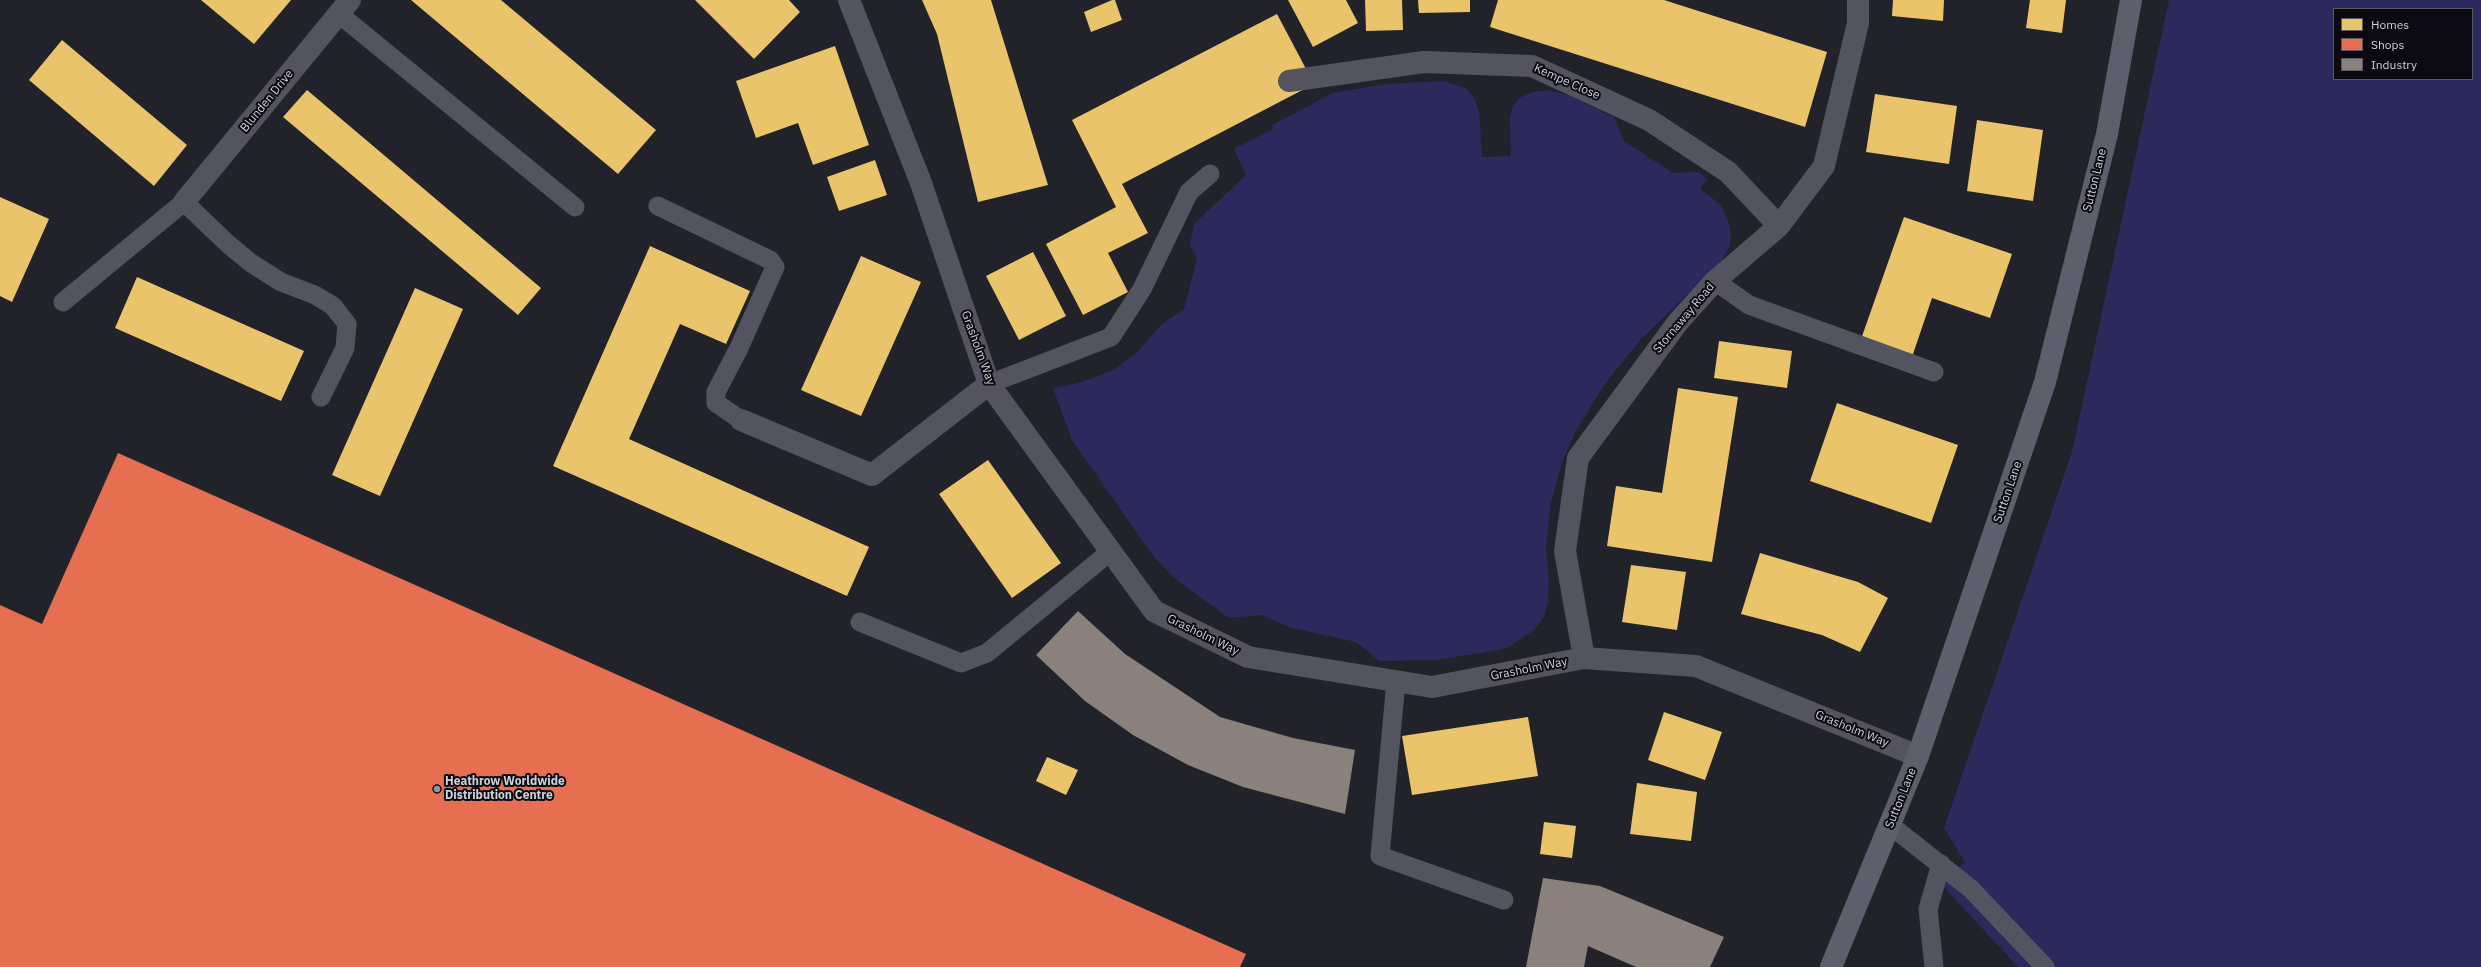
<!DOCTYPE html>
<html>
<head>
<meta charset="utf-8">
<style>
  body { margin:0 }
  #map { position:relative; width:2481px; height:967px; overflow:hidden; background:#22232a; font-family:"IBM Plex Sans",sans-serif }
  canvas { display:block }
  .legend { position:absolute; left:2333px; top:8px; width:140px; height:72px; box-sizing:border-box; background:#0a0a10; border:1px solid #595a61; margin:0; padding:5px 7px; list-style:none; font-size:12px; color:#d0d1da }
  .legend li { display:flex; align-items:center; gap:8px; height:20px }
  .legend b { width:20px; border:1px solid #595a61 }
</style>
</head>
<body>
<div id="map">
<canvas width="2481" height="967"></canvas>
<ul class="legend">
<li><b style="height:11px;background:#e9c46a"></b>Homes</li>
<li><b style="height:11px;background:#e76f51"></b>Shops</li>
<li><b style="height:11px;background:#8a817c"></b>Industry</li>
</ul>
</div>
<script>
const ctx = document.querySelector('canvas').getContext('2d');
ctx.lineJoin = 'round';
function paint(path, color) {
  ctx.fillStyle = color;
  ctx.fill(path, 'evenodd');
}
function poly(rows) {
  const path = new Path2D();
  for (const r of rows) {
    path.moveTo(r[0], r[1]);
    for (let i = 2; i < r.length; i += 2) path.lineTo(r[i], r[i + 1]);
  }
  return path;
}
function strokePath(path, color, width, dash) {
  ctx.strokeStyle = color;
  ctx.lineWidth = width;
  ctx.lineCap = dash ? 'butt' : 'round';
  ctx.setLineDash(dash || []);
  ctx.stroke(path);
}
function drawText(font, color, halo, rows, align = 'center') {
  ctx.font = font + ' "IBM Plex Sans",sans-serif';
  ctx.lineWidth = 4;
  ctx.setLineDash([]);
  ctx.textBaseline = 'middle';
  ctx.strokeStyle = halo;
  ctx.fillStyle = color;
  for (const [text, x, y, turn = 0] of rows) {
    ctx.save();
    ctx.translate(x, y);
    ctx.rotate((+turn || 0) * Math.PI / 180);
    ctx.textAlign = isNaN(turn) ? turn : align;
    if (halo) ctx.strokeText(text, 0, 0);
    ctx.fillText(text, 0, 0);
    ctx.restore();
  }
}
const green = poly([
  [2169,0,2481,0,2481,967,2018,967,1941,884,1965,862,1944,828,2072,452],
  [2334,9,2472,9,2472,79,2334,79],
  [1444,81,1466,88,1474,98,1479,112,1482,157,1511,156,1510,118,1513,106,1521,97,1533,92,1548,90,1570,96,1614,117,1624,141,1673,173,1699,172,1707,179,1700,189,1720,204,1728,220,1731,235,1729,247,1722,261,1640,340,1604,385,1576,431,1562,462,1551,502,1546,548,1549,581,1548,600,1544,617,1534,630,1507,648,1481,653,1434,660,1379,661,1356,642,1292,628,1262,615,1229,618,1173,577,1152,554,1072,440,1053,388,1079,383,1113,370,1137,353,1162,324,1184,309,1197,259,1190,245,1194,224,1246,175,1234,149,1273,129,1272,125,1333,93,1385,84]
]);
const homes = poly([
  [201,0,291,0,254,44],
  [411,0,501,0,656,130,618,174],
  [695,0,789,0,800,12,754,59],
  [922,0,991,0,1048,185,978,202,937,34],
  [1112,0,1115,0,1122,20,1091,32,1084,12],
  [1288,0,1346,0,1358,23,1313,47],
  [1365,0,1402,0,1403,30,1366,31],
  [1418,0,1470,0,1470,12,1419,13],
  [1498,0,1664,0,1827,52,1805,127,1490,27],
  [1893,0,1944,0,1943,21,1892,16],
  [2030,0,2066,0,2062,33,2026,28],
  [1277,14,1314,84,1122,184,1148,233,1108,253,1128,292,1083,315,1046,244,1116,207,1072,120],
  [62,40,187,145,154,186,29,80],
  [835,46,869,145,813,165,798,123,756,138,736,81],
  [307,90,541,288,518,315,283,117],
  [1875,94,1957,106,1949,164,1866,152],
  [1977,120,2043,130,2033,201,1967,191],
  [875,160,887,195,839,211,827,177],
  [0,197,49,219,12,302,0,296],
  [1904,217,2012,254,1990,318,1932,298,1911,360,1860,342],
  [650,246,750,291,726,344,680,324,629,439,869,547,847,596,553,466],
  [1033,252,1066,316,1019,340,986,276],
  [861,256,921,282,861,416,801,390],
  [137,277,304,351,281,401,115,328],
  [415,288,463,309,380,496,332,475],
  [1719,341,1792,351,1787,388,1714,378],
  [1678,388,1738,397,1712,562,1607,546,1616,486,1662,493],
  [1837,403,1958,445,1931,523,1810,481],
  [988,460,1061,563,1012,598,939,494],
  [1760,553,1858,582,1888,598,1860,652,1822,635,1741,614],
  [1631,565,1686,572,1677,630,1622,622],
  [1664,712,1722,732,1705,780,1648,760],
  [1528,717,1538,776,1412,795,1402,736],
  [1047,757,1078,770,1066,795,1036,781],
  [1637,783,1697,792,1691,841,1630,834],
  [1544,822,1576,826,1572,858,1540,854]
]);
const shops = poly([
  [118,453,1246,954,1240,967,0,967,0,605,42,624]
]);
const industry = poly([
  [1078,611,1125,654,1220,717,1293,738,1355,750,1345,814,1243,787,1188,765,1133,735,1085,701,1036,655],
  [1543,878,1600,886,1724,937,1710,967,1636,967,1588,946,1584,967,1526,967]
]);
const lane = poly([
  [339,14,575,207],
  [658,206,770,260,775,267,739,348,716,392,716,403,741,420],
  [1715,281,1749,305,1934,372],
  [63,302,184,202,228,244,251,263,281,282,315,295,333,306,347,324,345,348,321,397],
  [989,384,1111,337,1142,289,1189,192,1210,174],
  [860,622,961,663,987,653,1111,551],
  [1396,681,1380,856,1504,900],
  [1890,825,1971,889,2045,967],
  [1934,967,1928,909,1941,864]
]);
const street = poly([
  [849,0,921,183,989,384,1154,611,1248,657,1432,687,1584,658,1696,666,1918,756],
  [1289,81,1424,62,1532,66,1649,120,1728,172,1779,226],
  [184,202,350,0],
  [741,420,872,475,989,384],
  [1584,658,1565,551,1578,458,1678,322,1715,281,1779,226,1824,166,1858,23,1858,0]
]);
const secondary = poly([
  [1831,967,1918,756,2045,382,2107,134,2131,0]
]);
const markers = [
  [437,789,4,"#93949c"]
];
const streetNames = [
  ["Kempe Close",1567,82,24],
  ["Blunden Drive",267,101,-51],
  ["Sutton Lane",2095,180,-76],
  ["Stornaway Road",1684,318,-50],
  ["Grasholm Way",978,348,70],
  ["Sutton Lane",2008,492,-71],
  ["Grasholm Way",1203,635,26],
  ["Grasholm Way",1529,669,-11],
  ["Grasholm Way",1852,729,22],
  ["Sutton Lane",1901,798,-68]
];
const poiNames = [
  ["Heathrow Worldwide",445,782],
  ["Distribution Centre",445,796]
];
paint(green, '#2c2a5d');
paint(homes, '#e9c46a');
paint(shops, '#e76f51');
paint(industry, '#8a817c');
strokePath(lane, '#535460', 19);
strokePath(street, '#535460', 22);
strokePath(secondary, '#5e5f6d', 22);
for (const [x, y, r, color] of markers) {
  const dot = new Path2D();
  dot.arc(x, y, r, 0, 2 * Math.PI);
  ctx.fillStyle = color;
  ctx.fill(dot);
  strokePath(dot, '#0a0a10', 1.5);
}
drawText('12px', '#d0d1da', '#0a0a10', streetNames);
drawText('bold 12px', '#d0d1da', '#0a0a10', poiNames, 'left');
</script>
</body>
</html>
